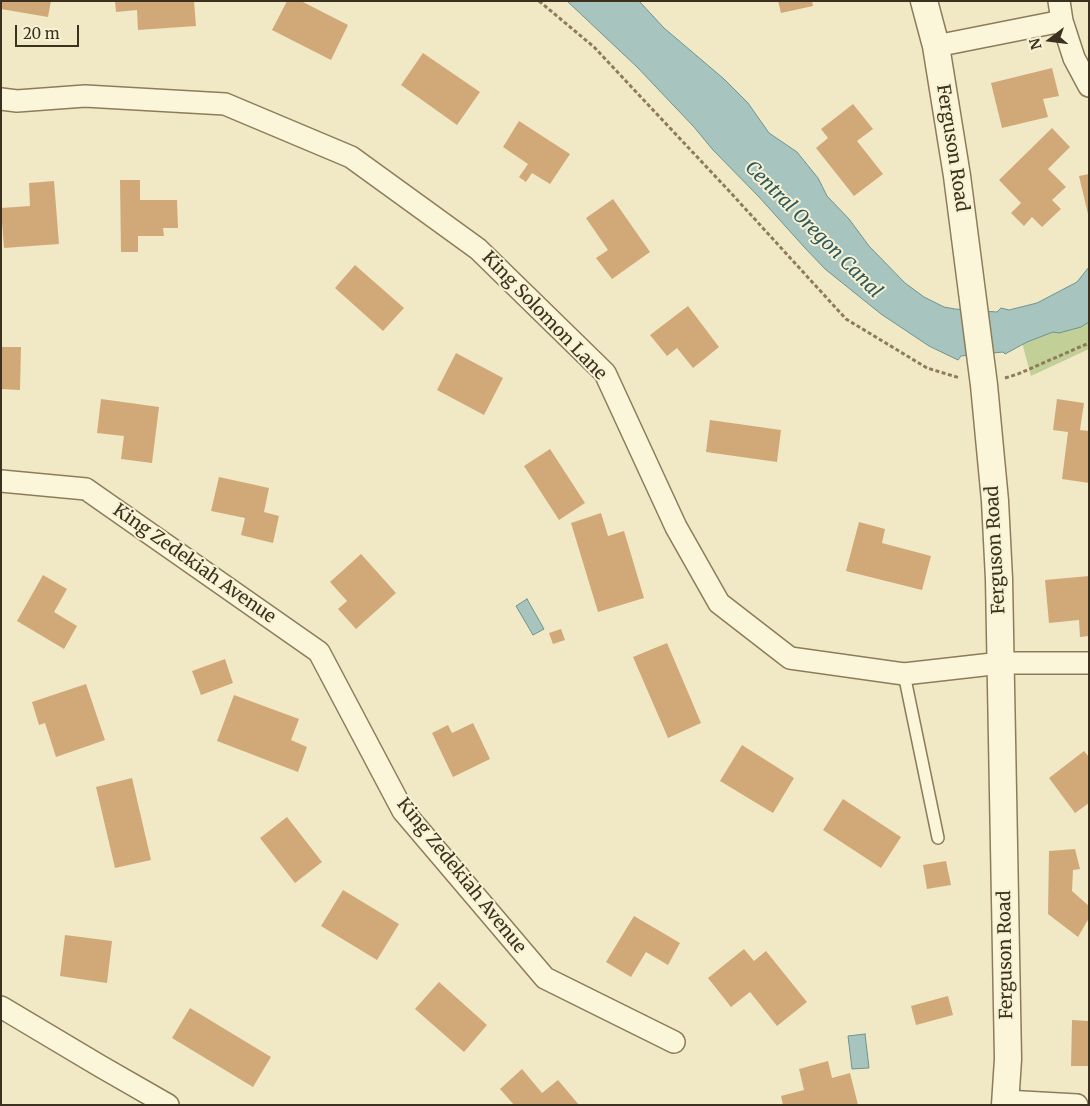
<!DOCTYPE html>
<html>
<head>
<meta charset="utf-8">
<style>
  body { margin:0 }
  #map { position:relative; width:1090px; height:1106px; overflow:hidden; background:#f1e9c5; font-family:Merriweather,serif }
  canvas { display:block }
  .frame { position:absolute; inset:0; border:2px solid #3c311e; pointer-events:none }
  .north { position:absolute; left:1025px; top:15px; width:50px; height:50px; -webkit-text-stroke:4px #f8f2d5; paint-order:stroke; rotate:255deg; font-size:14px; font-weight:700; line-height:20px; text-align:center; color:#3c311e }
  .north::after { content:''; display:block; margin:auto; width:18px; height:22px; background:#3c311e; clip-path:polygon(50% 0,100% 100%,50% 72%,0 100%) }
  .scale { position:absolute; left:15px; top:25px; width:64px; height:22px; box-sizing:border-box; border:2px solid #3c311e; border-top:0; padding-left:6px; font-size:15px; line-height:18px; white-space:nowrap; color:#3c311e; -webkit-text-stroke:4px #f8f2d5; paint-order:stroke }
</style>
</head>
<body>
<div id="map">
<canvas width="1090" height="1106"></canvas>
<div class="frame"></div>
<div class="north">N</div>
<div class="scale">20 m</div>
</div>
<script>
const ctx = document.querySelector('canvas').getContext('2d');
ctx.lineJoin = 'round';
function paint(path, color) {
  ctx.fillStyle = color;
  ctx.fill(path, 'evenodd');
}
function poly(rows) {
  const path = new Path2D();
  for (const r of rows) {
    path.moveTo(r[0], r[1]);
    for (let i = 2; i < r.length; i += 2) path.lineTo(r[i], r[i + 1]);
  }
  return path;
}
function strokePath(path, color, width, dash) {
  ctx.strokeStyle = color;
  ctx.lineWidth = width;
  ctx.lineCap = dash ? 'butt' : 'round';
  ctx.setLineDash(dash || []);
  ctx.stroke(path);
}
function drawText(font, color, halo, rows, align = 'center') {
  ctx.font = font + ' Merriweather,serif';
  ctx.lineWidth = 4;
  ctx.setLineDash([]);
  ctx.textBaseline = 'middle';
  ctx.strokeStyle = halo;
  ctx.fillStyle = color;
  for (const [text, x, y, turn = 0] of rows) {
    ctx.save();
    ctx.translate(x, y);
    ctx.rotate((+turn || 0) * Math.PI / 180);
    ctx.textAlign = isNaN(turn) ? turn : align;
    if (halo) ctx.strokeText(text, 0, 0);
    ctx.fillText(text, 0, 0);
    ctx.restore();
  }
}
const green = poly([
  [1089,296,1089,349,1031,376,1018,328]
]);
const water = poly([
  [567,1,639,1,664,28,724,79,748,103,769,133,797,152,818,178,827,196,849,219,869,246,905,283,924,297,944,307,955,309,997,312,1001,308,1009,310,1037,303,1077,282,1089,267,1089,322,1081,327,1059,333,1053,332,1027,342,1005,354,1003,352,961,356,958,360,929,346,881,314,825,269,805,248,759,197,713,150,694,127,637,67,567,1],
  [527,599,544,629,533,635,516,606,527,599],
  [865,1034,869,1068,852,1069,848,1036,865,1034]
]);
const building = poly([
  [1,1,51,1,48,17,1,9],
  [115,1,194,1,196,26,138,30,137,10,116,12],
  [287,1,301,1,348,25,331,60,272,30],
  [778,1,812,1,813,6,781,13],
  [423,53,480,92,457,125,401,85],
  [1052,68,1059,96,1043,99,1048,117,1002,128,991,83],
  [853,104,873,129,857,141,883,174,854,196,816,148,828,138,821,129],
  [519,121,570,154,550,184,532,173,526,182,519,177,528,164,503,147],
  [1052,128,1070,147,1048,169,1066,187,1052,200,1061,209,1042,227,1032,217,1024,226,1011,213,1021,203,999,180],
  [1089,174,1089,214,1088,214,1079,176],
  [120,180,140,180,140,200,177,200,178,228,163,228,164,236,138,236,138,252,121,252],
  [54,181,59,244,4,248,1,208,30,206,29,183],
  [613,199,650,252,612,279,596,258,608,250,586,218],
  [355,265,404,308,383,331,335,288],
  [688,306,719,347,693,368,677,348,667,356,650,335],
  [1,347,21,347,20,390,1,389],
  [456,353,503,378,484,415,437,390],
  [101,399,159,407,152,463,121,459,124,436,97,433],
  [1057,399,1084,403,1080,430,1089,431,1089,483,1062,479,1068,432,1053,430],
  [710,420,781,430,777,462,706,452],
  [550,449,585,503,559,520,524,466],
  [219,477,269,488,264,512,279,516,273,543,241,535,245,518,211,511],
  [601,513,608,536,624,531,644,598,598,612,571,523],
  [859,522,885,529,882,543,931,556,922,590,846,571],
  [361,554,396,593,356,629,338,609,347,601,330,582],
  [43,575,67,589,54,612,77,626,64,649,17,621],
  [1089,576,1089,636,1080,637,1079,620,1049,623,1045,580],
  [561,629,565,640,553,644,549,633],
  [667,643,701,723,668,738,633,657],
  [225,659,233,683,201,695,192,671],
  [86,684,105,740,56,757,45,723,39,725,32,702],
  [234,695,299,719,291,740,307,747,298,772,217,741],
  [473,723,490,759,453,777,432,733,448,725,452,733],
  [742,745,794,778,773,813,720,781],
  [1084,751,1089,757,1089,803,1075,813,1049,778],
  [132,778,151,860,115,868,96,787],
  [843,799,901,837,881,868,823,830],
  [287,817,322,862,295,883,260,838],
  [1075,849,1080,869,1073,870,1072,891,1089,906,1089,918,1078,937,1048,914,1049,851],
  [946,861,951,885,927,889,923,865],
  [343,890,399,924,377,960,321,926],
  [634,916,680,943,668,965,646,952,631,977,606,962],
  [65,935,112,941,107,983,60,976],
  [744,949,754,961,766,951,807,1002,777,1026,750,992,731,1007,708,978],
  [439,982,487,1025,464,1052,415,1009],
  [948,996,953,1015,916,1025,911,1006],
  [190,1008,271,1057,253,1087,172,1038],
  [1072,1020,1089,1021,1089,1066,1071,1066],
  [828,1061,832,1078,850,1073,858,1105,783,1105,781,1096,804,1090,799,1069],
  [522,1069,542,1093,558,1080,579,1105,514,1105,500,1089]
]);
const path = poly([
  [539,1,594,47,730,192,846,319,927,368,960,378],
  [1005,378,1018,374,1089,343]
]);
const service = poly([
  [904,674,938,838]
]);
const minor = poly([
  [1059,1,1062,21,1074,58,1089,86],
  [936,46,1062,21],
  [1,99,17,101,85,96,225,104,351,157,478,249,605,373,676,527,719,603,790,658,904,674,1001,663,1089,663],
  [1,481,86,489,319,652,403,811,545,978,674,1042],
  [1,1007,100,1066,168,1105],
  [1005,1101,1077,1105]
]);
const tertiary = poly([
  [924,1,936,46,957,176,984,385,995,501,999,579,1008,1059,1005,1105]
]);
const streetNames = [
  ["Ferguson Road",952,148,81],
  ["King Solomon Lane",544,316,46],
  ["Ferguson Road",996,550,-93],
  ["King Zedekiah Avenue",194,564,35],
  ["King Zedekiah Avenue",461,876,51],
  ["Ferguson Road",1006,955,-91]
];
const waterNames = [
  ["Central Oregon Canal",813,230,45]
];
paint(green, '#c2d098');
paint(water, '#a7c4bf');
strokePath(water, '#6d938f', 1);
paint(building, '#d1a979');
strokePath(service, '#8d7c5a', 14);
strokePath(minor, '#8d7c5a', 24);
strokePath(tertiary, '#8d7c5a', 29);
strokePath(path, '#8d7c5a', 3, [4, 2.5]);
strokePath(service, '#fbf5d9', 11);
strokePath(minor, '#fbf5d9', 21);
strokePath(tertiary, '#fbf5d9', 26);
drawText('18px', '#3c311e', '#f8f2d5', streetNames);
drawText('italic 19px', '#2d595d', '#f8f2d5', waterNames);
</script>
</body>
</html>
